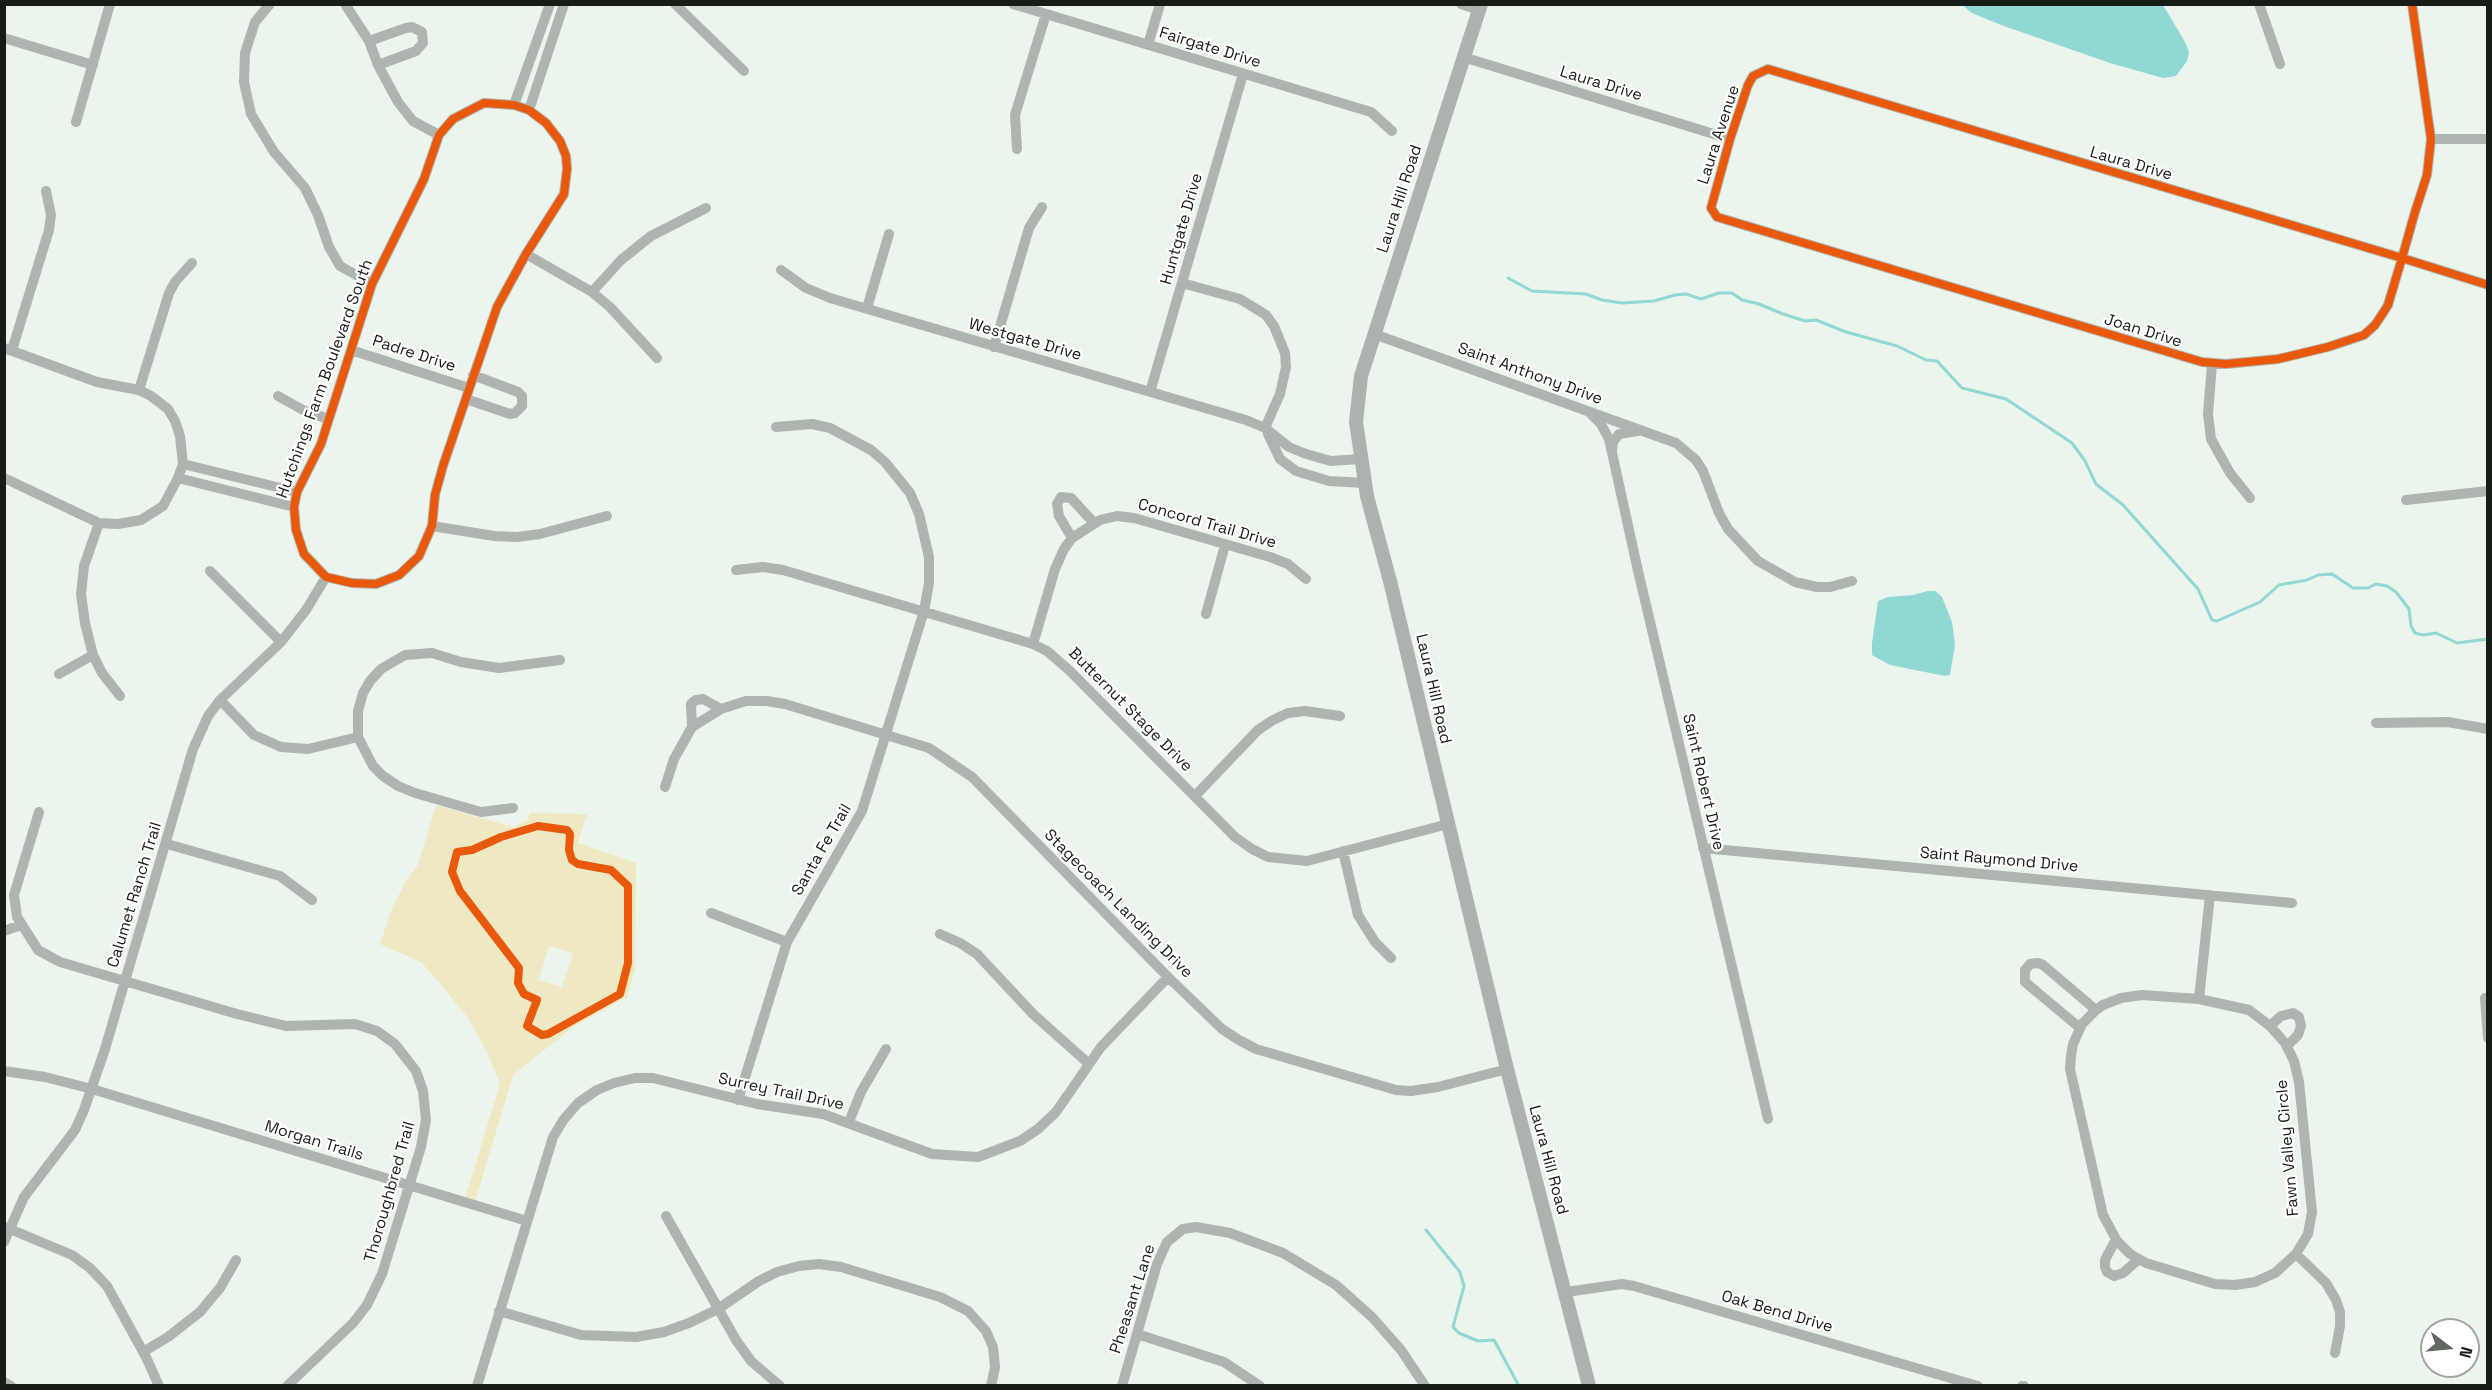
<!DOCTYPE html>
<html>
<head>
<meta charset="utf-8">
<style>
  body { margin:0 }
  #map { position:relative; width:2492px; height:1390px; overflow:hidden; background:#ecf5ec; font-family:"Space Grotesk",sans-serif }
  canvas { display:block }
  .frame { position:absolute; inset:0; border:6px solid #171c16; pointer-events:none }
  .north { position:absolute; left:2420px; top:1318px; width:60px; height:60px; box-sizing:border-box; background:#fff; border:2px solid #a2a4a2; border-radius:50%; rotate:106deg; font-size:16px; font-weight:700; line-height:24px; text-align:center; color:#171c16 }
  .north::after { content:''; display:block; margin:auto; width:21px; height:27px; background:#626861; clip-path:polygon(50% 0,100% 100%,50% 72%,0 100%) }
</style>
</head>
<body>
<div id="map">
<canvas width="2492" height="1390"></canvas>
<div class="frame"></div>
<div class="north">N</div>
</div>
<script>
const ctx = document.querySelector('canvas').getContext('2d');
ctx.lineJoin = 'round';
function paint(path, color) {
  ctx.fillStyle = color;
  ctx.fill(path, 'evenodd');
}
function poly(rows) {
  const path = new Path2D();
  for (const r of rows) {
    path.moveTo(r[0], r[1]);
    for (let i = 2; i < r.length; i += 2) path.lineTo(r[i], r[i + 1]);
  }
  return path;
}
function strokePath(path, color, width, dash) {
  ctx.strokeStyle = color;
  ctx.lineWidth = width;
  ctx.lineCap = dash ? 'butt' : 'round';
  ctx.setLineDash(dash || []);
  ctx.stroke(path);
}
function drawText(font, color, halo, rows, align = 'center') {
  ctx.font = font + ' "Space Grotesk",sans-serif';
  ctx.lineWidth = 4.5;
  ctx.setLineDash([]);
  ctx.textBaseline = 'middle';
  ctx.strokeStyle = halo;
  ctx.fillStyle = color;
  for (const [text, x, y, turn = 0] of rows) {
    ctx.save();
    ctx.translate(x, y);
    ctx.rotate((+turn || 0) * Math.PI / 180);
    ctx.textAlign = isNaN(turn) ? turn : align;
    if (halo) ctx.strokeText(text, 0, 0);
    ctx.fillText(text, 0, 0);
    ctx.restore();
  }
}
const green = poly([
  [436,805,513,827,527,820,530,813,587,814,578,843,636,863,635,969,627,997,573,1027,513,1075,474,1205,464,1202,500,1084,487,1052,468,1018,443,987,421,962,380,944,392,908,406,881,418,865],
  [549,946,573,953,562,987,539,980]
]);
const water = poly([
  [1962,5,2163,5,2185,42,2189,52,2187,61,2176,76,2163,78,2110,63,2001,25,1972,13],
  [1928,591,1935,591,1942,597,1952,622,1955,645,1950,675,1945,676,1890,665,1872,655,1872,643,1878,601,1888,597,1913,595]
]);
const stream = poly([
  [1508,278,1532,291,1586,294,1602,300,1622,303,1654,301,1675,295,1686,294,1701,299,1719,293,1732,293,1742,300,1759,304,1783,314,1805,321,1816,320,1846,332,1897,346,1926,360,1937,361,1962,388,2006,399,2072,443,2085,461,2096,484,2123,505,2198,589,2212,620,2217,621,2260,602,2279,585,2307,580,2318,575,2332,574,2353,588,2368,588,2376,584,2387,586,2396,592,2409,609,2411,626,2415,633,2423,635,2436,633,2457,643,2488,639],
  [1426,1230,1460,1272,1464,1286,1453,1327,1459,1333,1478,1341,1494,1340,1519,1386]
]);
const minor = poly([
  [270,4,255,22,245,53,244,82,251,114,274,152,305,188,318,215,329,247,340,266,372,284],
  [345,4,369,41,378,65,398,102,413,121,439,135],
  [675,4,744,71],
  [1013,4,1371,112,1392,131],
  [1461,4,1479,10],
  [2259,4,2280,64],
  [2412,4,2431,139,2427,175,2415,212,2402,258,2388,305,2383,313,2375,325,2364,335,2328,347,2278,359,2226,364,2202,362,1717,217,1711,208,1730,139,1748,85,1753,76,1768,69,2402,258,2488,285],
  [4,38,93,65],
  [369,41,406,28,412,27,422,32,423,43,416,51,378,65],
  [1148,45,1160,4],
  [1463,57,1730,139],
  [484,103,514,105,529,110,546,123,560,141,566,156,567,169,564,194,526,254,497,307,443,466,435,495,432,526,419,556,399,575,376,584,352,583,326,577,304,554,296,530,294,507,297,492,321,444,372,284,424,179,439,135,453,119,484,103],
  [514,105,550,4],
  [529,110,564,4],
  [76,122,110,4],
  [2431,139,2488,139],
  [1017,149,1015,115,1046,14],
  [526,254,592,292,610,307,657,358],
  [781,270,806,288,830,298,1246,420,1265,428,1289,447,1306,454,1331,461,1360,459],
  [1182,283,1240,299,1266,315,1274,326,1285,353,1286,367,1280,394,1265,428],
  [592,292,621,260,651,236,706,208],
  [867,308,889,234],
  [1374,334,1676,443,1696,460,1703,471,1719,513,1728,529,1758,561,1795,582,1817,587,1830,587,1852,581],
  [994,347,1029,228,1042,207],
  [4,348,97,382,139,390,151,396,168,409,175,421,180,436,183,464,178,478,163,506,141,520,118,524,99,523,4,478],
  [12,350,49,230,51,215,46,191],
  [351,350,469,388],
  [2212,364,2208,414,2211,439,2230,473,2250,498],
  [139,390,169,293,175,282,192,263],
  [1150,392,1243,74],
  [278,396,303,410,328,419],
  [466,399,510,414,515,413,522,406,522,396,518,392,473,375],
  [1590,413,1601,424,1609,439,1638,571,1768,1119],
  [1268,434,1280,459,1296,471,1329,481,1365,483],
  [1612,451,1613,442,1619,434,1638,431],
  [183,464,297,492],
  [178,478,294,507],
  [2406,500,2488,491],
  [99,523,84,566,81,594,85,623,93,655,102,673,120,696],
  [432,526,494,536,517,537,540,534,607,516],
  [1072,538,1059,516,1057,504,1061,497,1071,498,1094,523],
  [736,570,763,567,783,570,1033,644,1047,651,1069,670,1235,837,1252,849,1268,857,1307,861,1448,824],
  [210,571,281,642],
  [1206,614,1225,545],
  [1033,644,1055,569,1064,549,1072,538,1100,520,1117,516,1134,518,1270,557,1288,564,1306,579],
  [59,674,93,655],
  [220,700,254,735,281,747,308,749,358,737],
  [2376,723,2448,722,2488,729],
  [692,727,691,704,696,700,703,699,721,709],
  [665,787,674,759,692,727,721,709,746,701,767,701,785,704,929,748,972,777,1168,977,1222,1029,1239,1040,1256,1049,1396,1090,1411,1091,1438,1087,1507,1069],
  [1195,796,1258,730,1273,720,1288,713,1305,711,1340,716],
  [513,808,481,812,415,793,398,786,383,776,373,766,358,737,358,711,363,693,370,681,381,669,405,655,432,653,461,662,499,668,560,660],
  [39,812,14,895,17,917,38,950,60,962,237,1014,286,1026,355,1024,377,1031,395,1044,416,1071,423,1091,426,1120,421,1147,382,1274,367,1305,353,1323,287,1386],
  [167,844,280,876,312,900],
  [1703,848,2292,903],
  [1343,851,1358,915,1375,942,1391,958],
  [711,913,787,942],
  [4,931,21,925],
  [940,934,960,943,977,954,1033,1014,1088,1063],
  [2142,995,2199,999,2249,1010,2270,1026,2285,1043,2294,1061,2299,1082,2312,1212,2308,1234,2296,1254,2275,1273,2255,1282,2235,1285,2215,1284,2146,1263,2130,1254,2117,1241,2103,1215,2070,1069,2071,1056,2073,1044,2082,1024,2096,1010,2103,1005,2121,998,2142,995],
  [2488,998,2485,998,2488,1038],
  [2199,999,2210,895],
  [2270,1026,2281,1016,2293,1013,2299,1017,2301,1026,2298,1035,2287,1046],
  [2080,1028,2025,982,2025,970,2030,964,2038,963,2043,965,2096,1010],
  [4,1071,45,1077,92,1089,527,1221],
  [738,1100,787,942,862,811,924,611,929,583,929,557,919,514,910,493,885,462,871,450,830,428,812,424,776,427],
  [849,1122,861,1092,886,1049],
  [666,1216,736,1340,751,1361,780,1386],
  [5,1227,72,1255,90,1268,107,1286,146,1357,159,1386],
  [2116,1239,2105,1260,2105,1267,2107,1272,2114,1276,2123,1273,2139,1259],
  [4,1242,24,1197,75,1130,84,1110,105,1049,193,749,208,716,220,700,281,642,306,610,326,577],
  [2296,1254,2326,1283,2336,1300,2340,1312,2340,1326,2335,1353],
  [1566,1292,1622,1284,1634,1286,1978,1386],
  [499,1311,581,1335,636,1337,664,1332,689,1323,718,1309,759,1281,777,1272,799,1266,819,1264,841,1267,940,1297,968,1311,986,1331,993,1347,995,1367,991,1386],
  [1137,1334,1224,1362,1260,1386],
  [143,1352,168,1337,200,1312,220,1288,236,1260],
  [4,1382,11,1386],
  [477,1386,553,1137,564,1119,578,1103,597,1090,614,1083,635,1078,653,1078,757,1104,823,1114,932,1154,978,1157,1020,1141,1038,1129,1056,1112,1101,1047,1168,977],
  [1122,1386,1157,1264,1167,1242,1183,1229,1196,1227,1230,1233,1283,1253,1336,1285,1372,1317,1401,1350,1425,1386],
  [2022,1386,2024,1386]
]);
const secondary = poly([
  [1481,4,1361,376,1356,422,1367,496,1390,581,1507,1069,1589,1386]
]);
const cycleway = poly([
  [2412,4,2431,139,2427,175,2415,212,2402,258,2388,305,2383,313,2375,325,2364,335,2328,347,2278,359,2226,364,2202,362,1717,217,1711,208,1730,139,1748,85,1753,76,1768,69,2402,258,2488,285],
  [484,103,514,105,529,110,546,123,560,141,566,156,567,169,564,194,526,254,497,307,443,466,435,495,432,526,419,556,399,575,376,584,352,583,326,577,304,554,296,530,294,507,297,492,321,444,372,284,424,179,439,135,453,119,484,103],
  [538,826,567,830,570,834,569,850,572,860,578,864,611,870,628,886,628,963,620,994,548,1034,542,1035,527,1026,537,1000,524,994,518,983,519,968,460,891,452,872,457,852,472,850,501,837,538,826]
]);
const streetNames = [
  ["Fairgate Drive",1210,48,17],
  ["Laura Drive",1601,84,17],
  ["Laura Avenue",1719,135,-72],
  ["Laura Drive",2131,164,16],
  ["Laura Hill Road",1400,199,-72],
  ["Huntgate Drive",1182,229,-74],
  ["Joan Drive",2143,331,17],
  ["Westgate Drive",1025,340,16],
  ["Padre Drive",414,354,18],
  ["Saint Anthony Drive",1530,374,20],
  ["Hutchings Farm Boulevard South",325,379,-70],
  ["Concord Trail Drive",1207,524,16],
  ["Laura Hill Road",1433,689,77],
  ["Butternut Stage Drive",1130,710,45],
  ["Saint Robert Drive",1703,782,77],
  ["Santa Fe Trail",822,850,-60],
  ["Saint Raymond Drive",1999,860,5],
  ["Calumet Ranch Trail",135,895,-73],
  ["Stagecoach Landing Drive",1118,904,45],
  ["Surrey Trail Drive",781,1092,12],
  ["Morgan Trails",314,1141,17],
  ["Fawn Valley Circle",2288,1148,-95],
  ["Laura Hill Road",1548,1160,75],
  ["Thoroughbred Trail",390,1192,-74],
  ["Pheasant Lane",1133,1299,-72],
  ["Oak Bend Drive",1777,1312,16]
];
paint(green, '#efe9c3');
paint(water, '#91d7d4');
strokePath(stream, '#91d7d4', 3);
strokePath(minor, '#aeb4b0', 10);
strokePath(secondary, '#acb2ae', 14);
strokePath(cycleway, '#e8590c', 8);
drawText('16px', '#171c16', '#fff', streetNames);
</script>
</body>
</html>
